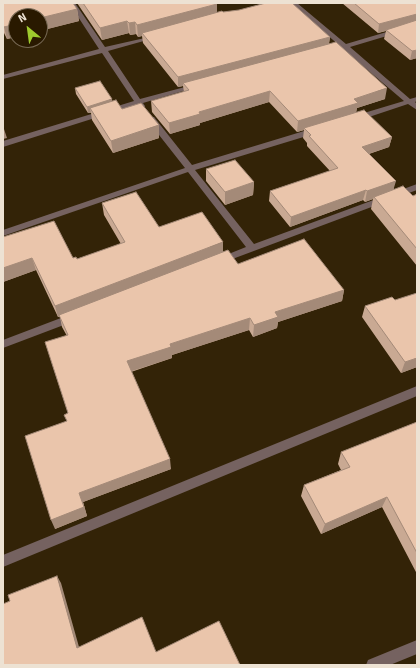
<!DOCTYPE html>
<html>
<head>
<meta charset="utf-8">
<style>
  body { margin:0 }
  #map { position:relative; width:420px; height:668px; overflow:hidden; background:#332307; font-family:Signika,sans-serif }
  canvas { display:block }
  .frame { position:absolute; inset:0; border:4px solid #ede2d3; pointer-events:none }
  .north { position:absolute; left:8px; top:8px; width:40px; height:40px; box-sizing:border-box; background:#291900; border:1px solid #776954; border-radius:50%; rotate:331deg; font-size:11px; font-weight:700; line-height:16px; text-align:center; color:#ede2d3 }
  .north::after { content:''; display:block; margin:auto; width:14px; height:18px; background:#9fca2e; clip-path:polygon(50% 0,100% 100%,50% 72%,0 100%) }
</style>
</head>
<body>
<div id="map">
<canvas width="420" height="668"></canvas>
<div class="frame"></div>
<div class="north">N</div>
</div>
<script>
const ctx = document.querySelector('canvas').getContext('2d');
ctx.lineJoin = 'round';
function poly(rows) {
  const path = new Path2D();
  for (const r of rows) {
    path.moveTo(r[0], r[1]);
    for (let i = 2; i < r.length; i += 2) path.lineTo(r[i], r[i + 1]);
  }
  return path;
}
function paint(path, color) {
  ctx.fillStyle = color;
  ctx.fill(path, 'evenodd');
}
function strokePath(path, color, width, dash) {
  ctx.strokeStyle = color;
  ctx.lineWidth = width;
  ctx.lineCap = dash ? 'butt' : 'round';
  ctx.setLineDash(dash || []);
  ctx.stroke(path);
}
const minor = poly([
  [69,3,75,3,105,47,158,35,158,37,108,51,140,99,196,84,200,86,143,103,145,106,144,108,138,108,136,105,3,147,3,141,134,101,102,53,3,79,3,75,99,49,69,3],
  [290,3,297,3,346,44,417,23,417,27,350,47,410,99,417,97,417,101,415,102,417,104,417,110,408,104,360,120,354,120,354,116,404,101,343,49,328,52,328,50,340,46,290,3],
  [148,117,154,117,192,165,314,128,320,128,320,132,195,170,254,244,417,184,417,190,219,264,214,261,216,259,246,247,188,172,3,236,3,230,185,168,148,121,148,117],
  [74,313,77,314,79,317,77,320,3,348,3,340,74,313],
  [417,386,417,396,3,567,3,555,417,386],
  [417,640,417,654,390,665,366,665,368,660,417,640]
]);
const wall = poly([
  [3,3,77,9,79,21,7,39,3,31],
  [77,3,216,3,217,13,223,12,330,37,329,44,385,99,357,108,356,112,392,137,389,147,369,154,394,189,413,196,417,194,417,266,371,209,373,199,365,202,363,200,290,227,269,201,270,191,330,171,307,146,307,143,303,138,304,130,297,132,269,102,200,123,200,125,170,134,152,112,151,101,184,92,183,86,178,87,143,43,142,36,138,37,136,34,130,35,129,33,102,40],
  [342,3,417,3,417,58,410,60,384,39,386,31,378,33],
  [75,88,112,101,159,138,113,153,92,120,91,113,88,113,76,94],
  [206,169,254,182,253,195,225,205,206,181],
  [102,203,159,227,223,252,238,264,344,290,342,301,278,322,277,328,253,337,249,330,172,355,172,358,131,372,171,469,83,502,87,516,55,529,68,413,67,336,62,327,60,317,58,317,36,270,3,282,3,237,73,258,77,259,121,244,104,215],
  [395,300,417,367,401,373,362,317,365,306],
  [417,422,417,574,382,507,321,534,301,496,304,485,341,470,338,464,341,452]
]);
const shadedWall = poly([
  [217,4,217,16,142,33,142,36,138,37,137,25],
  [77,9,79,21,40,31,40,18],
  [417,14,417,22,378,33,379,24],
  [127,21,129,33,102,40,100,28],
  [135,22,136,34,130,35,129,23],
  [16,24,16,37,7,39,4,27],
  [330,37,328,48,183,83,183,86,178,87,178,77],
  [417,50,417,58,410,60,412,51],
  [387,88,385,99,357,108,356,114,304,128,304,130,297,132,298,121,354,99],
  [270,91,269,102,200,123,200,125,170,134,169,123,199,112],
  [112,99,113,106,90,108,91,113,88,113,87,107],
  [159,125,159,138,113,153,111,141],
  [3,126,7,138,3,139],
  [392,137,389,147,359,157,362,147],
  [396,181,393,191,374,197,373,199,365,202,367,191],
  [254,182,253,195,225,205,225,192],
  [366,190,363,200,290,227,291,217],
  [223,242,223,254,58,317,55,306],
  [32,258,36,270,3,282,3,268],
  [344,290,342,301,278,322,277,328,253,337,254,325,275,312],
  [250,318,249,330,172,355,172,358,129,372,127,361,170,344],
  [417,358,417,367,401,373,405,362],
  [170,459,171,469,83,502,87,516,55,529,51,520,79,493],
  [387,497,382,507,321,534,325,524],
  [57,576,61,583,81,654,77,648]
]);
const building = poly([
  [3,3,73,3,77,9,40,18,40,16,16,16,16,24,4,27,3,24,3,3],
  [83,3,216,3,217,4,137,25,135,22,129,23,127,21,100,28,83,3],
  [266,3,292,3,330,37,178,77,142,33,222,11,223,12,239,10,266,3],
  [354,3,417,3,417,14,379,24,354,3],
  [417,20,417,50,412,51,386,30,417,20],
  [336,42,387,88,354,99,358,103,298,121,270,91,199,112,200,114,169,123,151,101,189,90,183,83,336,42],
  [100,81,112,99,87,107,75,88,100,81],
  [116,100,122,109,141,103,159,125,111,141,90,108,116,100],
  [364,110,392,137,362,147,396,181,367,191,366,190,291,217,270,191,338,168,309,136,311,135,304,128,364,110],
  [235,160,254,182,225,192,206,169,235,160],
  [403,186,413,196,417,194,417,249,374,197,403,186],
  [136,192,159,227,202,212,223,242,55,306,32,258,3,268,3,237,54,221,73,258,76,257,77,259,125,242,102,203,136,192],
  [304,239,344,290,275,312,278,317,254,325,250,318,170,344,171,347,127,361,170,459,79,493,84,507,51,520,25,436,67,421,64,415,68,413,45,342,68,335,59,315,228,250,238,264,304,239],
  [417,293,417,358,405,362,365,306,392,297,395,300,417,293],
  [417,422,417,553,387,497,325,524,304,485,350,467,341,452,417,422],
  [57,576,77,648,142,617,156,652,219,621,240,665,3,665,3,604,10,601,8,595,57,576]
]);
paint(minor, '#756260');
paint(wall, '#c9a993');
paint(shadedWall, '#a48a78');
paint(building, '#eac5ab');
strokePath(building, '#a48a78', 1);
</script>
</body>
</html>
